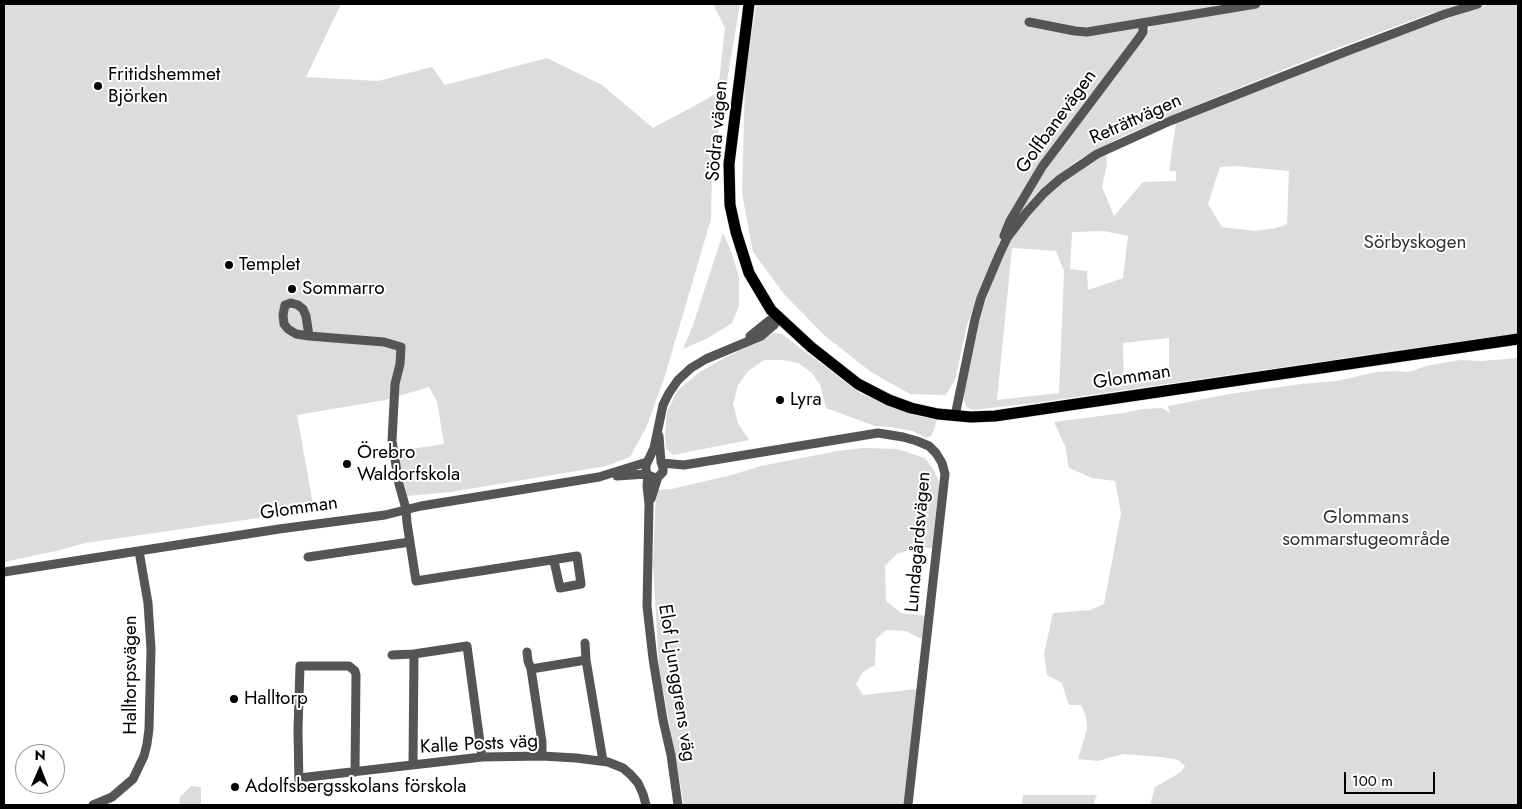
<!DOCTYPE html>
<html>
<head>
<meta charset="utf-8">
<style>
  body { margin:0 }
  #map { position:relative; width:1522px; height:809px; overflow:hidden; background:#fff; font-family:Jost,sans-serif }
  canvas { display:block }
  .frame { position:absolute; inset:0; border:5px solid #000; pointer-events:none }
  .north { position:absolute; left:15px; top:744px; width:50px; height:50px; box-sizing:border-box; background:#fff; border:1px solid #999; border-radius:50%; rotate:1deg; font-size:14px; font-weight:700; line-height:20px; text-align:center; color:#000 }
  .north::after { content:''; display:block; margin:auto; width:18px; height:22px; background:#000; clip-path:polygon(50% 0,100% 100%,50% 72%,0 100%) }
  .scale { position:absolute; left:1344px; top:772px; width:91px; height:22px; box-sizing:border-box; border:2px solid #000; border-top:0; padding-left:6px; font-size:15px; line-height:18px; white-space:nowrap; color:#000; -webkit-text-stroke:4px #fff; paint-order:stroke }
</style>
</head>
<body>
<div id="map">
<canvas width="1522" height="809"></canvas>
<div class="frame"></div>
<div class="north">N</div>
<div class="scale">100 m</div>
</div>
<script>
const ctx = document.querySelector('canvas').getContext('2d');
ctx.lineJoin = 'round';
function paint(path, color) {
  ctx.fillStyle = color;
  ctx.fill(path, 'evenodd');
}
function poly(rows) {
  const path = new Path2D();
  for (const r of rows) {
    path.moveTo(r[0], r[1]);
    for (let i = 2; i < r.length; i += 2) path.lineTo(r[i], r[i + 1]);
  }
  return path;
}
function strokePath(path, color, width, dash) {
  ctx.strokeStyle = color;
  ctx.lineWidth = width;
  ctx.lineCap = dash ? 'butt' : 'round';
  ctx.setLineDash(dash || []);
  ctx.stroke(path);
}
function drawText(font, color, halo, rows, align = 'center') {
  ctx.font = font + ' Jost,sans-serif';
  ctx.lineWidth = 4;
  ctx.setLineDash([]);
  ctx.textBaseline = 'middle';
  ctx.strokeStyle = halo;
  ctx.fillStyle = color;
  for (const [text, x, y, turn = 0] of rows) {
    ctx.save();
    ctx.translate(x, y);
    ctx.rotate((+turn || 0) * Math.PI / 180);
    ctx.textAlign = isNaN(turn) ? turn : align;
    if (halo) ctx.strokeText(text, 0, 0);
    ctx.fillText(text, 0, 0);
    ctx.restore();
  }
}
const green = poly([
  [4,4,341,4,306,77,378,81,432,67,445,85,547,58,602,85,653,128,709,98,718,91,725,28,713,4,740,4,712,169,711,219,664,379,646,428,630,457,606,466,451,492,407,496,397,451,444,444,437,401,429,387,385,400,297,415,314,510,85,543,56,551,4,562],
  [756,4,1226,4,1153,21,1138,44,1153,24,1259,4,1467,4,1429,14,1332,50,1177,113,1125,135,1078,160,1059,174,1042,188,1027,205,1008,233,1006,224,967,325,955,380,946,395,910,394,871,372,824,335,784,294,753,252,742,193,745,79],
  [1490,4,1518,4,1518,333,1035,403,973,410,966,407,965,404,963,395,979,319,1008,240,1045,197,1068,177,1106,153,1107,165,1102,187,1114,216,1143,182,1176,181,1176,171,1169,171,1176,123,1336,57],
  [1235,166,1289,171,1287,224,1276,228,1255,231,1222,227,1208,204,1220,167],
  [1104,231,1128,236,1123,278,1088,290,1087,271,1070,269,1072,232],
  [1012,248,1056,251,1064,271,1059,393,997,400],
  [1169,338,1169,376,1124,383,1123,343],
  [723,233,731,251,739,277,739,305,732,323,708,338,683,349,693,325],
  [774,333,782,334,860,393,917,416,937,419,934,430,931,436,926,438,913,431,891,427,875,426,826,408,820,385,812,373,798,363,783,360,764,360,748,371,738,385,733,404,738,423,749,440,673,455,666,448,665,435,667,412,678,390,697,374,717,362],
  [1518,358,1518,805,1150,805,1155,787,1181,772,1185,766,1178,760,1161,757,1123,754,1098,761,1078,759,1087,729,1086,716,1081,705,1070,705,1068,703,1062,683,1047,675,1044,654,1053,613,1090,610,1104,604,1121,513,1115,481,1092,478,1069,468,1065,446,1054,422,1123,413,1143,409,1162,408,1170,413,1168,406,1229,394,1301,384,1337,381,1376,372,1395,371,1409,372,1426,366,1460,360,1481,361],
  [864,448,897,449,925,458,934,470,939,482,939,499,934,548,915,548,897,554,885,566,886,601,901,613,927,616,923,640,906,631,886,630,876,639,875,665,862,673,856,684,863,695,917,689,904,805,684,805,659,667,653,565,656,490,672,489,731,475,761,466,837,451],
  [191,786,201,787,201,805,179,805,180,797],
  [1023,795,1097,795,1094,802,1094,805,1022,805]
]);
const minor = poly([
  [1029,22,1075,31,1087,32,1256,4],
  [1004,236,1010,221,1042,167,1139,38,1143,32,1143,23],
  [309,336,296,334,288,329,284,324,283,315,285,305,291,303,298,305,303,309,306,316,309,336,384,342,401,347,400,364,395,384,392,441,399,484,406,509,407,523,416,581,577,556,581,584,560,588,554,561],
  [750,336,770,320,779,316],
  [955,416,975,319,981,298,999,255,1007,238,1026,213,1044,193,1060,179,1097,154,1170,121,1350,50,1445,14,1478,4],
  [662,463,684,465,878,433,903,437,917,441,929,446,936,453,942,463,945,474,908,805],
  [648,475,647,486,649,504,647,606,653,659,663,720,671,755,678,805],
  [617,476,647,474],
  [658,477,655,478,648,475,646,471,646,465,654,448,663,405,669,393,678,380,691,368,706,359,761,336,774,325,779,316],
  [651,499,658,477,663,472,663,468,661,462,659,436],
  [308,557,410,542],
  [4,572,279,529,385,515,421,506,599,477,647,462],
  [585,643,586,660],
  [527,652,528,661,531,669],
  [392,655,414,654],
  [542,756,542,742,531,669,586,660,603,761],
  [413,764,414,654,467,646,482,757],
  [299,778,482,757,542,756,576,758,608,762,623,768,631,775,638,783,643,794,646,805],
  [299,787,298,730,300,666,349,666,355,671,356,675,355,772],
  [93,805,112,797,133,779,144,756,147,744,149,729,151,649,148,603,139,551]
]);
const major = poly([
  [749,4,729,164,730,205,736,232,749,273,771,310,811,347,858,384,889,400,911,408,938,414,971,417,995,416,1518,339]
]);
const markers = [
  [98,86,5,"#000"],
  [229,265,5,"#000"],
  [292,289,5,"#000"],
  [780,400,5,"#000"],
  [347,464,5,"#000"],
  [234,699,5,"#000"],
  [235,787,5,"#000"]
];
const poiNames = [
  ["Fritidshemmet",108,75],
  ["Björken",108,97],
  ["Templet",239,265],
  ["Sommarro",302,289],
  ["Lyra",790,400],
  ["Örebro",357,453],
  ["Waldorfskola",357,475],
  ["Halltorp",244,699],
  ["Adolfsbergsskolans förskola",245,787]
];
const streetNames = [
  ["Reträttvägen",1136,120,-24],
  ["Golfbanevägen",1057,122,-54],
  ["Södra vägen",718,131,-85],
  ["Glomman",1132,378,-9],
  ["Glomman",299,509,-8],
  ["Lundagårdsvägen",919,542,-85],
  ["Halltorpsvägen",131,675,-90],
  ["Elof Ljunggrens väg",676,683,81],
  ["Kalle Posts väg",479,745,-3]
];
const parkNames = [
  ["Sörbyskogen",1415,243],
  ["Glommans",1366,518],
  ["sommarstugeområde",1366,540]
];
paint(green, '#dcdcdc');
strokePath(major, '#dbdbdb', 12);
strokePath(minor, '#555', 9);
strokePath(major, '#000', 11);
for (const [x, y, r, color] of markers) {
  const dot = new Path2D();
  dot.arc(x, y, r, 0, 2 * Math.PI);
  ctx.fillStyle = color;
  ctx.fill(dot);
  strokePath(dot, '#fff', 2);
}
drawText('19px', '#000', '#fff', poiNames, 'left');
drawText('19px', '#000', '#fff', streetNames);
drawText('19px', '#333', '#fff', parkNames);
</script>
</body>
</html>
